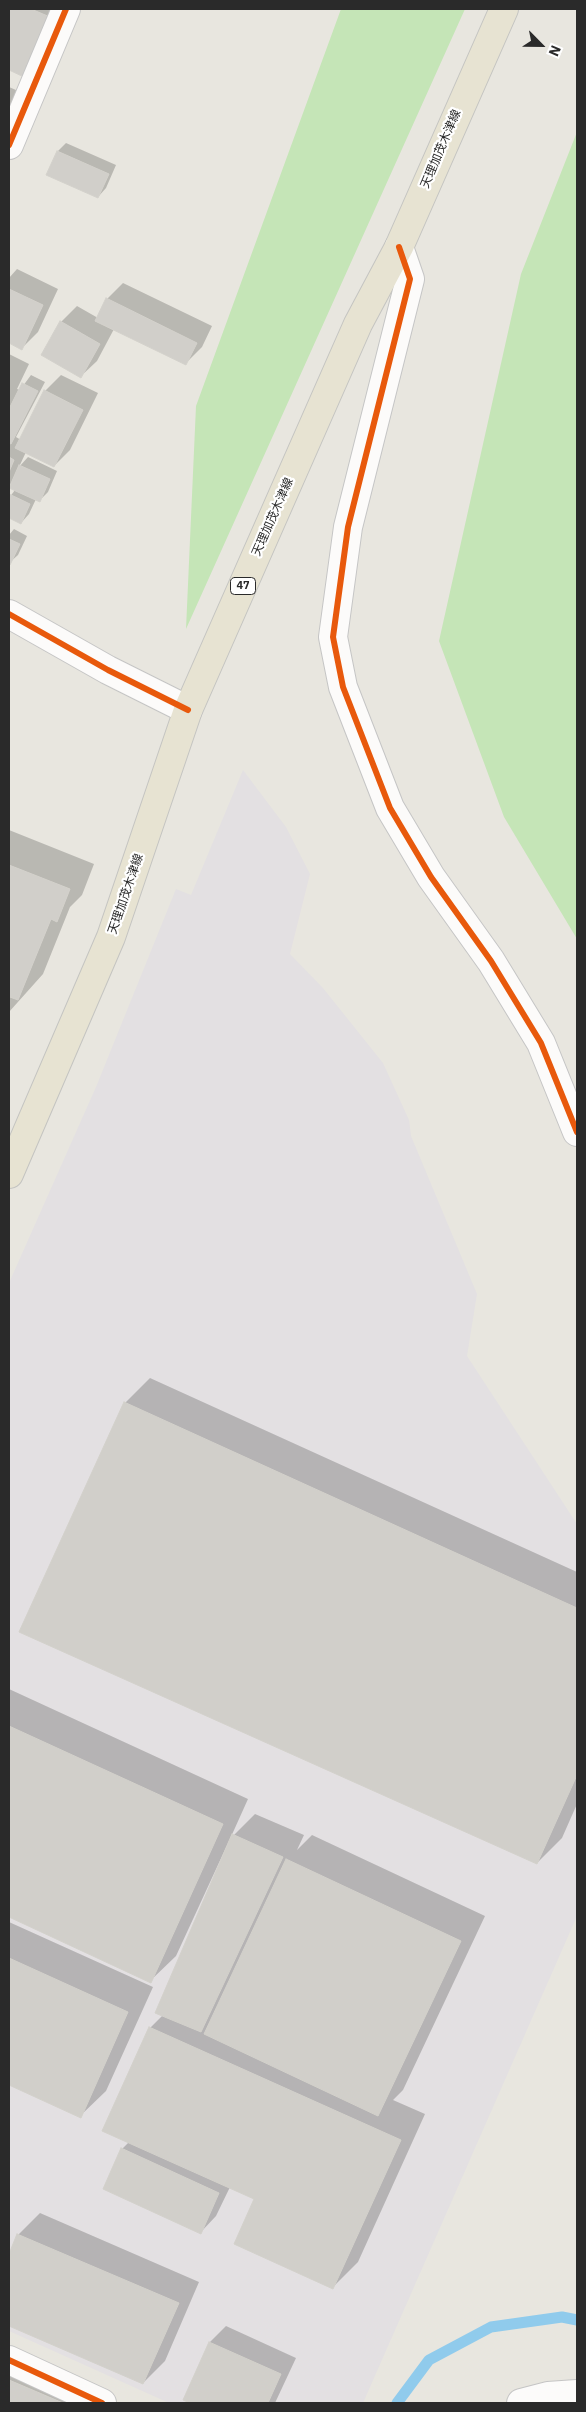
<!DOCTYPE html>
<html>
<head>
<meta charset="utf-8">
<style>
  body { margin:0 }
  #map { position:relative; width:586px; height:2412px; overflow:hidden; background:#e8e6df; font-family:"IBM Plex Sans",sans-serif }
  canvas { display:block }
  .frame { position:absolute; inset:0; border:10px solid #2a2a2a; pointer-events:none }
  .north { position:absolute; left:516px; top:20px; width:50px; height:50px; -webkit-text-stroke:4px #fff; paint-order:stroke; rotate:113deg; font-size:14px; font-weight:700; line-height:20px; text-align:center; color:#2a2a2a }
  .north::after { content:''; display:block; margin:auto; width:18px; height:22px; background:#2a2a2a; clip-path:polygon(50% 0,100% 100%,50% 72%,0 100%) }
</style>
</head>
<body>
<div id="map">
<canvas width="586" height="2412"></canvas>
<div class="frame"></div>
<div class="north">N</div>
</div>
<script>
const ctx = document.querySelector('canvas').getContext('2d');
ctx.lineJoin = 'round';
function paint(path, color) {
  ctx.fillStyle = color;
  ctx.fill(path, 'evenodd');
}
function poly(rows) {
  const path = new Path2D();
  for (const r of rows) {
    path.moveTo(r[0], r[1]);
    for (let i = 2; i < r.length; i += 2) path.lineTo(r[i], r[i + 1]);
  }
  return path;
}
function strokePath(path, color, width, dash) {
  ctx.strokeStyle = color;
  ctx.lineWidth = width;
  ctx.lineCap = dash ? 'butt' : 'round';
  ctx.setLineDash(dash || []);
  ctx.stroke(path);
}
function drawText(font, color, halo, rows, align = 'center') {
  ctx.font = font + ' "IBM Plex Sans","Noto Sans JP",sans-serif';
  ctx.lineWidth = 4.5;
  ctx.setLineDash([]);
  ctx.textBaseline = 'middle';
  ctx.strokeStyle = halo;
  ctx.fillStyle = color;
  for (const [text, x, y, turn = 0] of rows) {
    ctx.save();
    ctx.translate(x, y);
    ctx.rotate((+turn || 0) * Math.PI / 180);
    ctx.textAlign = isNaN(turn) ? turn : align;
    if (halo) ctx.strokeText(text, 0, 0);
    ctx.fillText(text, 0, 0);
    ctx.restore();
  }
}
const industrial = poly([
  [243,770,286,827,310,874,290,954,323,988,383,1063,409,1120,411,1136,477,1294,467,1356,577,1524,577,1916,363,2403,169,2403,9,2331,9,1283,96,1087,176,889,191,895]
]);
const green = poly([
  [341,9,465,9,186,629,196,406],
  [577,132,577,939,504,817,439,641,521,274]
]);
const shadow = poly([
  [9,9,62,9,24,76,9,69],
  [9,87,30,96,9,146],
  [66,143,116,165,106,188,98,197,58,151],
  [17,269,58,289,38,332,22,348,9,342,9,278],
  [123,283,212,326,202,347,185,364,114,329,97,361,80,377,61,322,77,306,98,318,107,299],
  [9,354,29,364,17,389,20,390,31,375,45,382,16,437,21,440,45,391,61,375,98,393,70,450,54,466,26,452,19,467,28,457,57,471,48,492,39,501,36,499,29,514,21,523,9,517,9,498,15,490,9,487],
  [14,529,27,536,18,555,9,563,9,535],
  [9,830,94,864,82,895,70,907,43,974,9,1012],
  [150,1378,577,1572,577,1804,562,1838,537,1863,125,1403],
  [9,1689,248,1799,230,1839,255,1814,304,1835,297,1850,312,1835,485,1916,403,2090,393,2100,425,2114,358,2262,333,2287,255,2199,230,2187,216,2216,200,2233,122,2149,129,2142,150,2028,163,2015,231,1842,229,1841,176,1956,150,1981,9,1916],
  [9,1922,153,1987,106,2091,80,2116,9,2084],
  [40,2213,199,2282,165,2361,143,2383,9,2325,9,2257,18,2235],
  [226,2326,296,2358,275,2403,193,2403,184,2399,210,2342],
  [9,2366,92,2403,9,2403]
]);
const stream = poly([
  [397,2403,429,2360,491,2327,562,2317,577,2320]
]);
const building = poly([
  [9,9,31,9,50,17,24,77,9,70,9,9],
  [57,151,109,174,98,198,46,175,57,151],
  [9,289,43,305,22,350,9,343,9,289],
  [106,298,197,343,186,365,95,321,106,298],
  [60,321,100,344,81,378,41,355,60,321],
  [22,383,38,391,11,444,9,443,9,409,22,383],
  [44,390,83,410,54,467,15,448,44,390],
  [9,457,14,460,9,472,9,457],
  [19,465,50,479,40,502,9,488,19,465],
  [9,494,30,504,21,524,9,518,9,494],
  [9,539,20,544,10,565,9,564,9,539],
  [9,865,70,889,57,922,51,919,18,1000,10,997,9,999,9,865],
  [124,1402,577,1608,577,1775,537,1864,19,1632,124,1402],
  [9,1726,223,1824,151,1983,9,1917,9,1726],
  [232,1834,283,1857,201,2032,155,2013,232,1834],
  [286,1859,461,1941,378,2116,204,2034,286,1859],
  [9,1958,128,2012,81,2118,9,2085,9,1958],
  [149,2027,401,2140,333,2289,234,2244,254,2199,102,2131,149,2027],
  [121,2148,219,2193,201,2234,103,2189,121,2148],
  [17,2234,179,2303,143,2384,9,2326,9,2254,17,2234],
  [209,2342,281,2374,268,2403,190,2403,183,2400,209,2342],
  [9,2380,63,2403,9,2403,9,2380]
]);
const minor = poly([
  [9,145,66,9],
  [399,247,410,279,348,527,333,637,343,687,390,808,431,877,491,961,541,1043,577,1132],
  [9,614,108,670,188,710],
  [9,2360,102,2403],
  [521,2403,548,2396,577,2394]
]);
const major = poly([
  [9,1174,111,937,188,710,358,324,399,247,504,9]
]);
const cycleway = poly([
  [9,145,66,9],
  [399,247,410,279,348,527,333,637,343,687,390,808,431,877,491,961,541,1043,577,1132],
  [9,614,108,670,188,710],
  [9,2360,102,2403]
]);
const shields = [
  [243,586,25]
];
const shieldNames = [
  ["47",243,586]
];
const streetNames = [
  ["天理加茂木津線",441,149,-67],
  ["天理加茂木津線",273,517,-66],
  ["天理加茂木津線",126,894,-71]
];
paint(industrial, '#e3e0e2');
paint(green, '#c5e5b7');
paint(shadow, '#0003');
strokePath(stream, '#90cbec', 11);
paint(building, '#d1cfca');
strokePath(building, '#d3d1cb', 1);
strokePath(minor, '#c5c5c5', 30);
strokePath(major, '#c4c4c1', 30);
strokePath(minor, '#fcfbfa', 28);
strokePath(major, '#e7e3d2', 28);
strokePath(cycleway, '#e8590c', 6);
for (const [x, y, w] of shields) {
  const box = new Path2D();
  box.roundRect(x - w / 2, y - 8.5, w, 17, 4);
  ctx.fillStyle = '#fff';
  ctx.fill(box);
  strokePath(box, '#2a2a2a', 1);
}
drawText('bold 11px', '#2a2a2a', null, shieldNames);
drawText('12px', '#2a2a2a', '#fff', streetNames);
</script>
</body>
</html>
